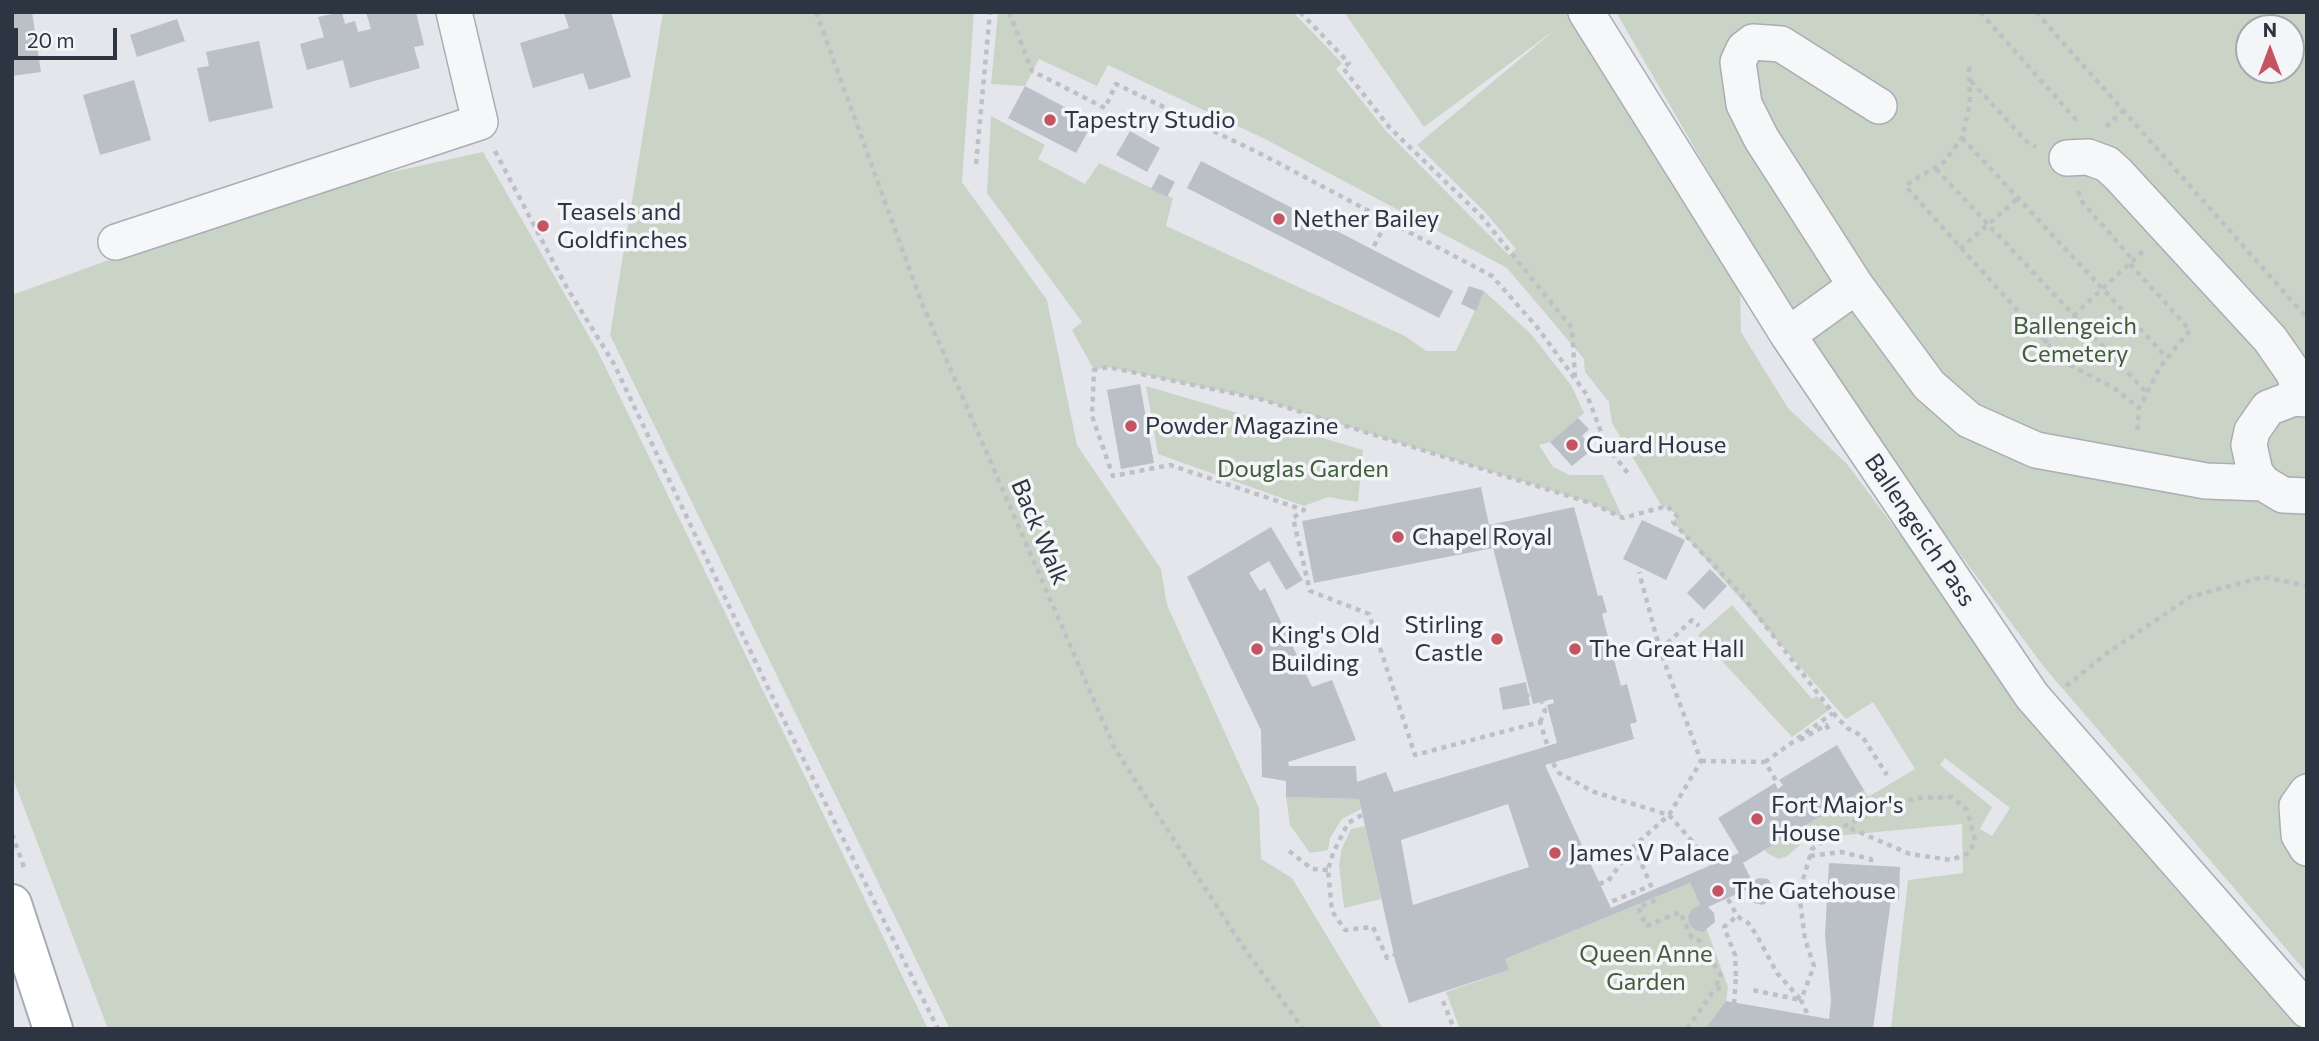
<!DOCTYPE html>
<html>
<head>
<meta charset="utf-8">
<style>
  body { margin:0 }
  #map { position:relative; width:2319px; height:1041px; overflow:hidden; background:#e4e6eb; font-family:Commissioner,sans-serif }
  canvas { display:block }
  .frame { position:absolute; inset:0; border:14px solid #2d3442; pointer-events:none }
  .north { position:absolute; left:2235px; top:14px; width:70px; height:70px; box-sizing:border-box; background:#f4f5f8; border:2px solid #a4a8af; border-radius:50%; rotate:0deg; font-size:19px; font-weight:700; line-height:28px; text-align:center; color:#2d3442 }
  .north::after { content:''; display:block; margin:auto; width:24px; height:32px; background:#c55463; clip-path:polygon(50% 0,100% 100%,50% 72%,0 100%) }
  .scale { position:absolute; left:14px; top:28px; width:103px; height:32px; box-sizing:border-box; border:4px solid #2d3442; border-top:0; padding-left:9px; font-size:21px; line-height:24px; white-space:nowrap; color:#2d3442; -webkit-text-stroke:5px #f4f5f8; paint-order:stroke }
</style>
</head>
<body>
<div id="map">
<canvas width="2319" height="1041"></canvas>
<div class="frame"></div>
<div class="north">N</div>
<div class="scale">20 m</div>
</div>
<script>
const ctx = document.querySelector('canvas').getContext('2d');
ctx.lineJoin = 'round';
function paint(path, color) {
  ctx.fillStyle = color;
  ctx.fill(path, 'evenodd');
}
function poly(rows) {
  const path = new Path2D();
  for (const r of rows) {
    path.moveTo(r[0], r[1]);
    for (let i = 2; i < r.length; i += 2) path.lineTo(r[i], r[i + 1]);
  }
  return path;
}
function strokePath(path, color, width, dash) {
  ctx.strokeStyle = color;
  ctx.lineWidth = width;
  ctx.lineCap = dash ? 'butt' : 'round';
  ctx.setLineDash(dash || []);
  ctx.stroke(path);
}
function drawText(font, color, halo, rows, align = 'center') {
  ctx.font = font + ' Commissioner,sans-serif';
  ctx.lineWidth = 7;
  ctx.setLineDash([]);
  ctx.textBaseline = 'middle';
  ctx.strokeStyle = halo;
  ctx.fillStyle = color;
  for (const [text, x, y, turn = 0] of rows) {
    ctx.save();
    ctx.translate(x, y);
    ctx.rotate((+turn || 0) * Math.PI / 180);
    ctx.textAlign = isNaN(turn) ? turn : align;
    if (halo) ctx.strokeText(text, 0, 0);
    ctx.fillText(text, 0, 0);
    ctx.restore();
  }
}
const green = poly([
  [663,12,974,12,962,182,1047,300,1077,445,1161,569,1167,605,1259,808,1261,859,1292,878,1383,1029,950,1029,610,335],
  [998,12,1293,12,1342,63,1336,69,1386,131,1509,255,1516,249,1486,213,1417,145,1556,29,1424,127,1344,12,1577,12,1740,286,1741,332,1788,408,1847,464,2095,796,2305,1029,1891,1029,1908,880,1963,873,1962,824,1835,836,1815,832,1787,856,1779,859,1767,853,1765,849,1864,790,1868,797,1915,769,1873,702,1846,719,1673,522,1677,516,1667,506,1663,508,1612,423,1609,402,1585,372,1584,359,1507,268,1265,139,1108,65,1097,86,1039,59,1025,86,991,84],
  [1945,758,2010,808,1992,836,1980,829,1992,807,1940,765],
  [1616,12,2307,12,2307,973,2044,667,1919,499,1772,282],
  [2249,28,2291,28,2291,70,2249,70],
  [991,116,1045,145,1038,159,1085,184,1099,163,1168,196,1173,198,1166,226,1405,336,1426,351,1456,351,1484,291,1531,334,1571,385,1584,413,1550,442,1539,445,1553,467,1570,475,1603,475,1623,518,1591,503,1260,399,1108,367,1094,370,1072,330,1082,322,987,193],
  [483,152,598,352,928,1029,108,1029,12,776,12,295,292,194],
  [1146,386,1363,450,1358,502,1328,497,1304,506,1158,454],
  [1732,605,1812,699,1817,696,1829,710,1792,737,1698,635],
  [1286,797,1359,799,1361,809,1342,819,1330,838,1328,850,1310,853,1290,825],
  [1365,826,1381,899,1344,908,1339,865,1342,848,1351,829],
  [1690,883,1700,905,1693,908,1689,924,1695,930,1707,930,1728,987,1726,1001,1705,1029,1460,1029,1446,992,1509,970,1505,959]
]);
const building = poly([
  [12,12,32,12,41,72,12,76],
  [342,12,345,24,355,21,358,32,371,29,366,12,416,12,424,45,414,47,420,68,350,88,343,60,307,70,300,44,324,37,318,17],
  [611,12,631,77,589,90,583,73,533,88,520,43,569,28,564,13],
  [177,19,185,41,137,57,130,35],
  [259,41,273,108,209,122,197,68,209,66,206,52],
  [134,80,151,140,100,155,83,95],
  [1025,86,1093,122,1076,153,1008,118],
  [1130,131,1160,148,1147,172,1116,155],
  [1201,161,1453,291,1439,318,1187,188],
  [1159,174,1175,182,1167,197,1151,189],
  [1469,286,1484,291,1476,311,1461,304],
  [1140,384,1154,463,1121,469,1107,390],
  [1578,418,1589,429,1582,436,1593,449,1572,466,1550,442],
  [1481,487,1489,525,1574,507,1598,596,1602,595,1607,612,1602,614,1621,686,1627,684,1637,722,1630,724,1634,739,1545,765,1611,908,1739,853,1718,818,1775,783,1778,789,1783,785,1779,780,1837,745,1864,790,1743,863,1752,881,1759,878,1768,879,1773,886,1774,894,1770,901,1762,905,1754,903,1748,889,1708,907,1714,913,1715,922,1703,932,1695,930,1689,924,1688,916,1693,908,1700,905,1690,883,1505,959,1509,970,1409,1003,1396,964,1359,799,1286,797,1286,781,1262,777,1261,730,1187,577,1271,527,1303,580,1286,590,1269,561,1249,573,1260,591,1265,588,1312,687,1332,680,1356,740,1288,762,1289,766,1356,766,1357,782,1386,772,1394,792,1538,749,1557,743,1547,705,1554,703,1553,699,1533,704,1493,548,1314,583,1302,521],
  [1508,804,1529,867,1413,905,1401,840],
  [1642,520,1685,540,1666,580,1623,559],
  [1710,569,1727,586,1704,610,1687,593],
  [1526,682,1530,705,1503,710,1499,688],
  [1829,863,1900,867,1899,900,1891,900,1873,1029,1705,1029,1726,1001,1829,1019,1831,1000,1825,935]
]);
const path = poly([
  [816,12,921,301,1115,749,1242,945,1303,1029],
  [1009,12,1032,71,1105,108,1116,84,1263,155,1492,276,1537,327,1587,395,1606,445,1630,476],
  [1300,12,1349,63,1343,68,1390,128,1481,216,1572,328,1575,378],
  [1980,12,2079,123],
  [2036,12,2307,318],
  [1969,67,1970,103,1962,138,1944,162,1906,185,1908,189,2064,362,2114,388,2139,408],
  [1971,81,2027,142,2036,147],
  [2106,127,2123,111],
  [1962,138,2167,358],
  [495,151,566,286,614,364,769,690,938,1029],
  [976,164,990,12],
  [1936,169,2147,393],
  [2078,191,2083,203,2133,260],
  [1374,246,1388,219],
  [1960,249,2017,199],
  [2130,264,2190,330,2160,367,2147,393,2139,408,2137,434],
  [2044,343,2143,251],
  [1660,650,1692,620,1699,626],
  [2066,686,2106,654,2190,597,2263,577,2307,586],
  [1515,698,1531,694],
  [1540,722,1545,711,1542,702],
  [1800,740,1826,725,1830,731],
  [1547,744,1540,722,1415,755,1369,614,1310,591,1293,518,1304,510,1170,465,1113,476,1092,416,1094,370,1108,367,1260,399,1591,503,1623,518,1667,506,1677,516,1673,522,1741,594,1833,713,1847,728,1862,736,1887,775],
  [1701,761,1765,762,1778,784],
  [1765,762,1833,713],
  [1553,763,1559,773,1594,792,1669,815,1712,864],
  [1362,815,1348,823,1333,853,1328,870,1332,911,1345,930,1373,927,1387,958,1394,955],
  [12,834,25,870],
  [1634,846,1657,900,1638,907,1646,926,1680,912,1692,938,1700,941,1721,976,1714,990],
  [1289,851,1312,869,1328,870],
  [1810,856,1841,852,1871,859,1870,914],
  [1725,873,1761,892],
  [1599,884,1608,881,1634,846,1669,815,1701,761,1660,650,1639,572],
  [1728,899,1737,916,1748,923,1756,934,1777,973,1801,1000,1752,990],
  [1701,919,1710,880,1802,823],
  [1501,946,1650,886],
  [1736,976,1735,955,1724,927,1737,916],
  [1443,1001,1454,1029],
  [1734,1004,1734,1013,1738,1015],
  [1807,1013,1801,1000,1814,966,1805,939,1799,893,1812,849,1845,826,1875,811,1917,798,1952,797,1967,810,1975,840,1969,853,1951,860,1910,854,1845,826],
  [1687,1029,1714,990,1726,986]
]);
const minor = poly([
  [1586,12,1788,335,2032,696,2307,1010],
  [1879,106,1781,44,1753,42,1744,49,1738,62,1744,104,1761,138,1856,286,1929,385,1969,420,2036,450,2206,481,2263,483],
  [2067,158,2088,157,2107,164,2118,174,2270,339,2293,372,2300,389,2294,398],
  [116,242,480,122,454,12],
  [1788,335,1856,286],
  [2307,399,2294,398,2268,408,2252,431,2249,445,2255,472,2263,483,2283,495,2307,496],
  [2307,792,2297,806,2299,835,2307,848]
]);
const major = poly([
  [12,904,53,1029]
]);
const pathBridge = poly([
  [1734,1004,1736,976]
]);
const markers = [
  [1050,120,7,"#c55463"],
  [1279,219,7,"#c55463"],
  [543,226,7,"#c55463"],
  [1131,426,7,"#c55463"],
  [1572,445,7,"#c55463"],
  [1398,537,7,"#c55463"],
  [1497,639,7,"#c55463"],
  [1257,649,7,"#c55463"],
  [1575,649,7,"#c55463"],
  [1757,819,7,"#c55463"],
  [1555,853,7,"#c55463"],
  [1718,891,7,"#c55463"]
];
const poiNames = [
  ["Tapestry Studio",1064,120],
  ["Teasels and",557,212],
  ["Goldfinches",557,240],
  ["Nether Bailey",1293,219],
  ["Powder Magazine",1145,426],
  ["Guard House",1586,445],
  ["Chapel Royal",1412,537],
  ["Stirling",1483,625,"right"],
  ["Castle",1483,653,"right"],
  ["King's Old",1271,635],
  ["Building",1271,663],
  ["The Great Hall",1589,649],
  ["Fort Major's",1771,805],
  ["House",1771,833],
  ["James V Palace",1569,853],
  ["The Gatehouse",1732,891]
];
const parkNames = [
  ["Ballengeich",2075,326],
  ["Cemetery",2075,354],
  ["Douglas Garden",1303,469],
  ["Queen Anne",1646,954],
  ["Garden",1646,982]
];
const streetNames = [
  ["Ballengeich Pass",1920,530,56],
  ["Back Walk",1040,532,67]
];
paint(green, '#c9d4c6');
paint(building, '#bbc0c7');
strokePath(minor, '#a9adb5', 38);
strokePath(major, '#a4abb6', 42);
strokePath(path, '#bec0c6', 4.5, [5, 5]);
strokePath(minor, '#f6f7f9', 35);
strokePath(major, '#fff', 38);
strokePath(pathBridge, '#bec0c6', 4.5, [5, 5]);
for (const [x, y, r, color] of markers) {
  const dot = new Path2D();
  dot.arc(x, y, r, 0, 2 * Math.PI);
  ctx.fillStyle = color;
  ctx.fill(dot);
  strokePath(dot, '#f4f5f8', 2.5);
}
drawText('24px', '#2d3442', '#f4f5f8', poiNames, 'left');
drawText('24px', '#415d3b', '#f4f5f8', parkNames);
drawText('24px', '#2d3442', '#f4f5f8', streetNames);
</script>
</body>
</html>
